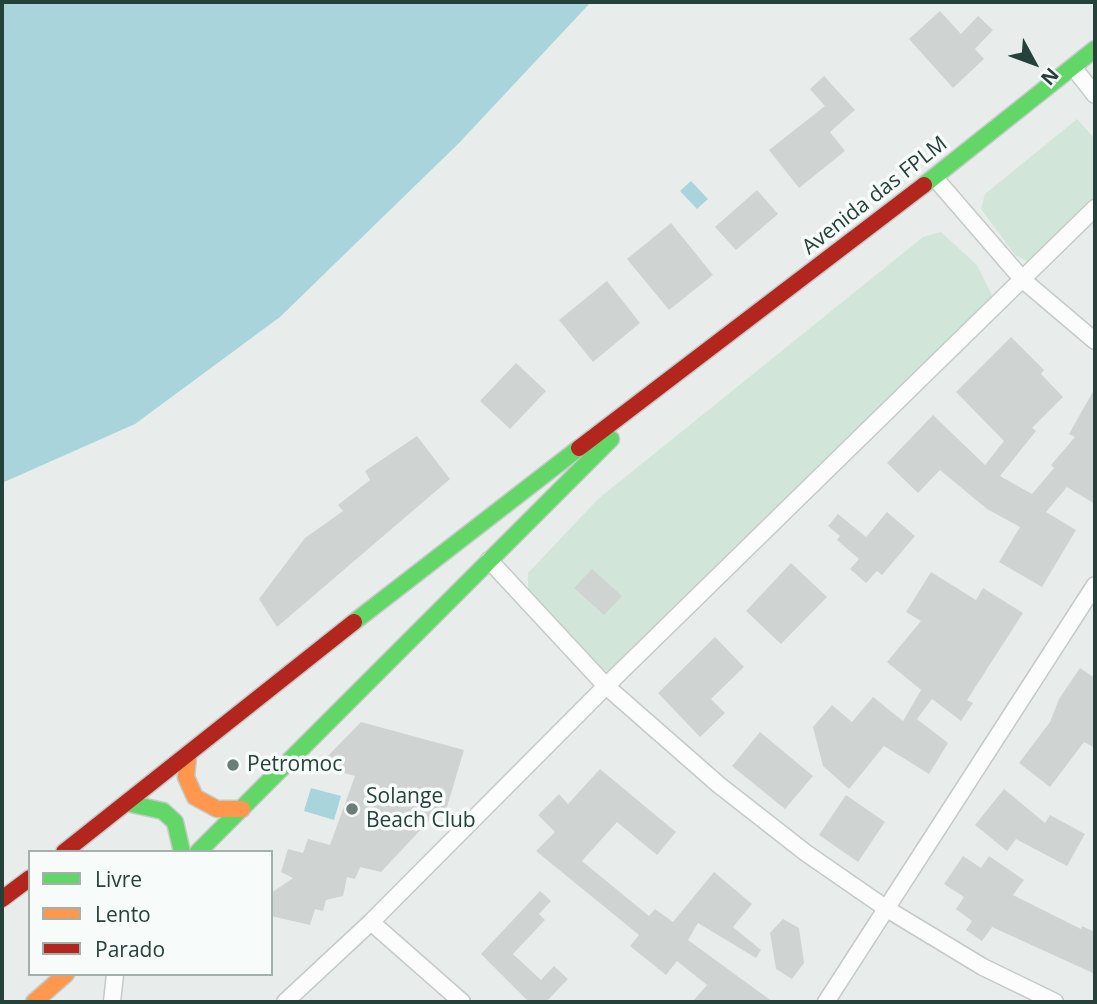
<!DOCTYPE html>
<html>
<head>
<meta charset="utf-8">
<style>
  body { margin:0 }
  #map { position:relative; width:1097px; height:1004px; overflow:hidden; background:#e8edeb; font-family:"Open Sans",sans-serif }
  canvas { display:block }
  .frame { position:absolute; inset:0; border:4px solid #24423a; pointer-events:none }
  .legend { position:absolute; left:28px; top:850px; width:245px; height:126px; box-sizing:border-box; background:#f7fbf9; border:2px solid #a3b1ad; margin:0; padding:9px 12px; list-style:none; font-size:21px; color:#24423a }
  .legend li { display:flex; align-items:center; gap:14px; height:35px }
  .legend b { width:35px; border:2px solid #a3b1ad }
  .north { position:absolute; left:999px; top:28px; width:70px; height:70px; -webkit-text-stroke:5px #f7fbf9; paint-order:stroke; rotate:131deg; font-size:19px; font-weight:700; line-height:28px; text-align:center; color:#24423a }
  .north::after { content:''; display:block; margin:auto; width:24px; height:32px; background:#24423a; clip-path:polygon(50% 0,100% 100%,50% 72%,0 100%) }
</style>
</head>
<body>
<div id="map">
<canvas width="1097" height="1004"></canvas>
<div class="frame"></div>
<ul class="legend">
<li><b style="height:9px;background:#63d668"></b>Livre</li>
<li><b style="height:9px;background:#ff974d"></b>Lento</li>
<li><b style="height:9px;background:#b3261e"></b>Parado</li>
</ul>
<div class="north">N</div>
</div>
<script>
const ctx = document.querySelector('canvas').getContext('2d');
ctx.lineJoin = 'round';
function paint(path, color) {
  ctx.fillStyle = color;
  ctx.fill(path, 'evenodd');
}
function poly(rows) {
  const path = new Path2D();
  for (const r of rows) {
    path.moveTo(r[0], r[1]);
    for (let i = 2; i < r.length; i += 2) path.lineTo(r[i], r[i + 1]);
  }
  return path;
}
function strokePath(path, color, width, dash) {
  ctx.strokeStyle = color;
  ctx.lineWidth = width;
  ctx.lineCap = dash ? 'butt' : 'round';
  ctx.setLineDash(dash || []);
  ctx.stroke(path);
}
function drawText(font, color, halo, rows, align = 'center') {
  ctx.font = font + ' "Open Sans",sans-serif';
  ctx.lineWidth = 7;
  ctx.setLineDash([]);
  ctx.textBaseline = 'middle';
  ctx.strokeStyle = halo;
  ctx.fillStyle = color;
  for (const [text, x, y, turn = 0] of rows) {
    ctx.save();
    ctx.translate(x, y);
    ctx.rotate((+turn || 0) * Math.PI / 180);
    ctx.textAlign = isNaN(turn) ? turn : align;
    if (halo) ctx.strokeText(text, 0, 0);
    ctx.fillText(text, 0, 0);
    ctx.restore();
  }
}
const green = poly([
  [1077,119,1095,139,1095,202,1031,263,1015,255,981,209,985,194],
  [941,232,977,265,992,295,978,315,613,672,593,668,528,598,528,573,598,499,923,237]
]);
const water = poly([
  [2,2,591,2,459,143,280,317,135,424,2,483],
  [691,181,708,199,697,209,680,191],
  [311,788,341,796,334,820,304,811]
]);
const building = poly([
  [940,11,961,34,978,16,993,30,975,49,984,59,953,88,909,39],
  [824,76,855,110,830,132,845,151,799,188,769,150,825,106,810,89],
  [757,190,778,214,736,250,715,227],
  [671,223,713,275,669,310,627,259],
  [607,281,640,323,593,362,559,320],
  [1011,337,1044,370,1041,374,1063,397,1032,428,1036,431,1000,476,1032,494,1054,468,1051,465,1075,437,1069,434,1095,388,1095,504,1067,487,1046,512,1076,530,1042,587,999,562,1020,527,987,509,940,470,918,493,887,463,933,415,985,465,1004,441,956,392],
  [516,363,546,391,510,429,480,401],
  [417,436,450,479,277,627,259,599,305,538,343,511,338,505,370,480,365,471],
  [887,512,915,536,882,575,877,571,866,583,850,569,859,559,837,540,840,536,828,526,838,514,866,537],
  [791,563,827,597,781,644,746,611],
  [592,569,622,596,604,615,574,588],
  [931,572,976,600,983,588,1023,613,967,700,973,703,961,721,932,699,917,719,948,743,929,774,884,746,849,789,823,766,813,727,832,705,852,722,873,697,903,721,921,690,887,662,921,621,906,612],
  [715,637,744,667,711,699,725,713,700,737,658,693],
  [1080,668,1095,678,1095,748,1084,742,1050,787,1019,763,1050,722,1059,699],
  [361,722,464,750,446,810,441,808,381,872,360,867,355,879,347,877,343,896,326,900,323,911,315,909,310,925,271,916,271,893,293,878,281,872,288,849,303,853,308,839,330,845,355,776,318,766],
  [760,732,813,776,785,809,732,766],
  [600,769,676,832,657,855,617,822,582,861,649,916,655,909,673,922,714,872,752,904,733,927,761,950,756,958,698,923,688,940,773,1002,692,1002,707,985,677,961,666,975,630,946,639,935,536,851,555,832,538,815,559,794,568,804],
  [1004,789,1045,823,1050,815,1085,834,1067,866,1016,839,1007,851,975,825],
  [846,795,885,822,858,862,819,835],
  [963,856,981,868,989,856,1024,880,1013,895,1081,929,1082,926,1095,932,1095,974,992,927,982,941,966,930,972,921,956,909,964,897,944,884],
  [540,891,551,901,539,914,545,920,513,954,541,980,554,966,568,979,546,1002,529,1002,481,954],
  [783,919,799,928,804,963,792,979,776,969,770,933]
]);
const street = poly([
  [1073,67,1095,95],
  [934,177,1023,280,1095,341],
  [489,560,606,686,719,785,806,853,887,909,983,967,1055,1002],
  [371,922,462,1002],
  [112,1002,115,974],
  [285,1002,371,922,606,686,1095,208],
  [826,1002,1095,585]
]);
const fast = poly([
  [924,185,1095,49],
  [354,622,579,448],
  [127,803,163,811,175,822,182,852],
  [198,852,611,439]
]);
const slow = poly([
  [188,756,186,777,195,797,217,809,242,809],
  [34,1002,66,974]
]);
const jam = poly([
  [579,448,924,185],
  [64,852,354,622],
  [2,899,30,878]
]);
const markers = [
  [233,765,7,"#697e78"],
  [352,809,7,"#697e78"]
];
const streetNames = [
  ["Avenida das FPLM",875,196,-38]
];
const poiNames = [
  ["Petromoc",247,765],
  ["Solange",366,797],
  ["Beach Club",366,821]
];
paint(green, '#d1e6d8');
paint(water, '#a9d4db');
paint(building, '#cfd4d2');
strokePath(street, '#c5cac8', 19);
strokePath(fast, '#c3cbc8', 19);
strokePath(slow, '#c3cbc8', 19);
strokePath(jam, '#c3cbc8', 19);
strokePath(street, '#fcfcfc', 16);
strokePath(fast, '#63d668', 16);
strokePath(slow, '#ff974d', 16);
strokePath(jam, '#b3261e', 16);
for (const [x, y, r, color] of markers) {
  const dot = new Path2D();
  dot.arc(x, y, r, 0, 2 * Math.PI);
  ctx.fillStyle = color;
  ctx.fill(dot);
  strokePath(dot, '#f7fbf9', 2.5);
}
drawText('21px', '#24423a', '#f7fbf9', streetNames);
drawText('21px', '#24423a', '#f7fbf9', poiNames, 'left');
</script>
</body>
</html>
